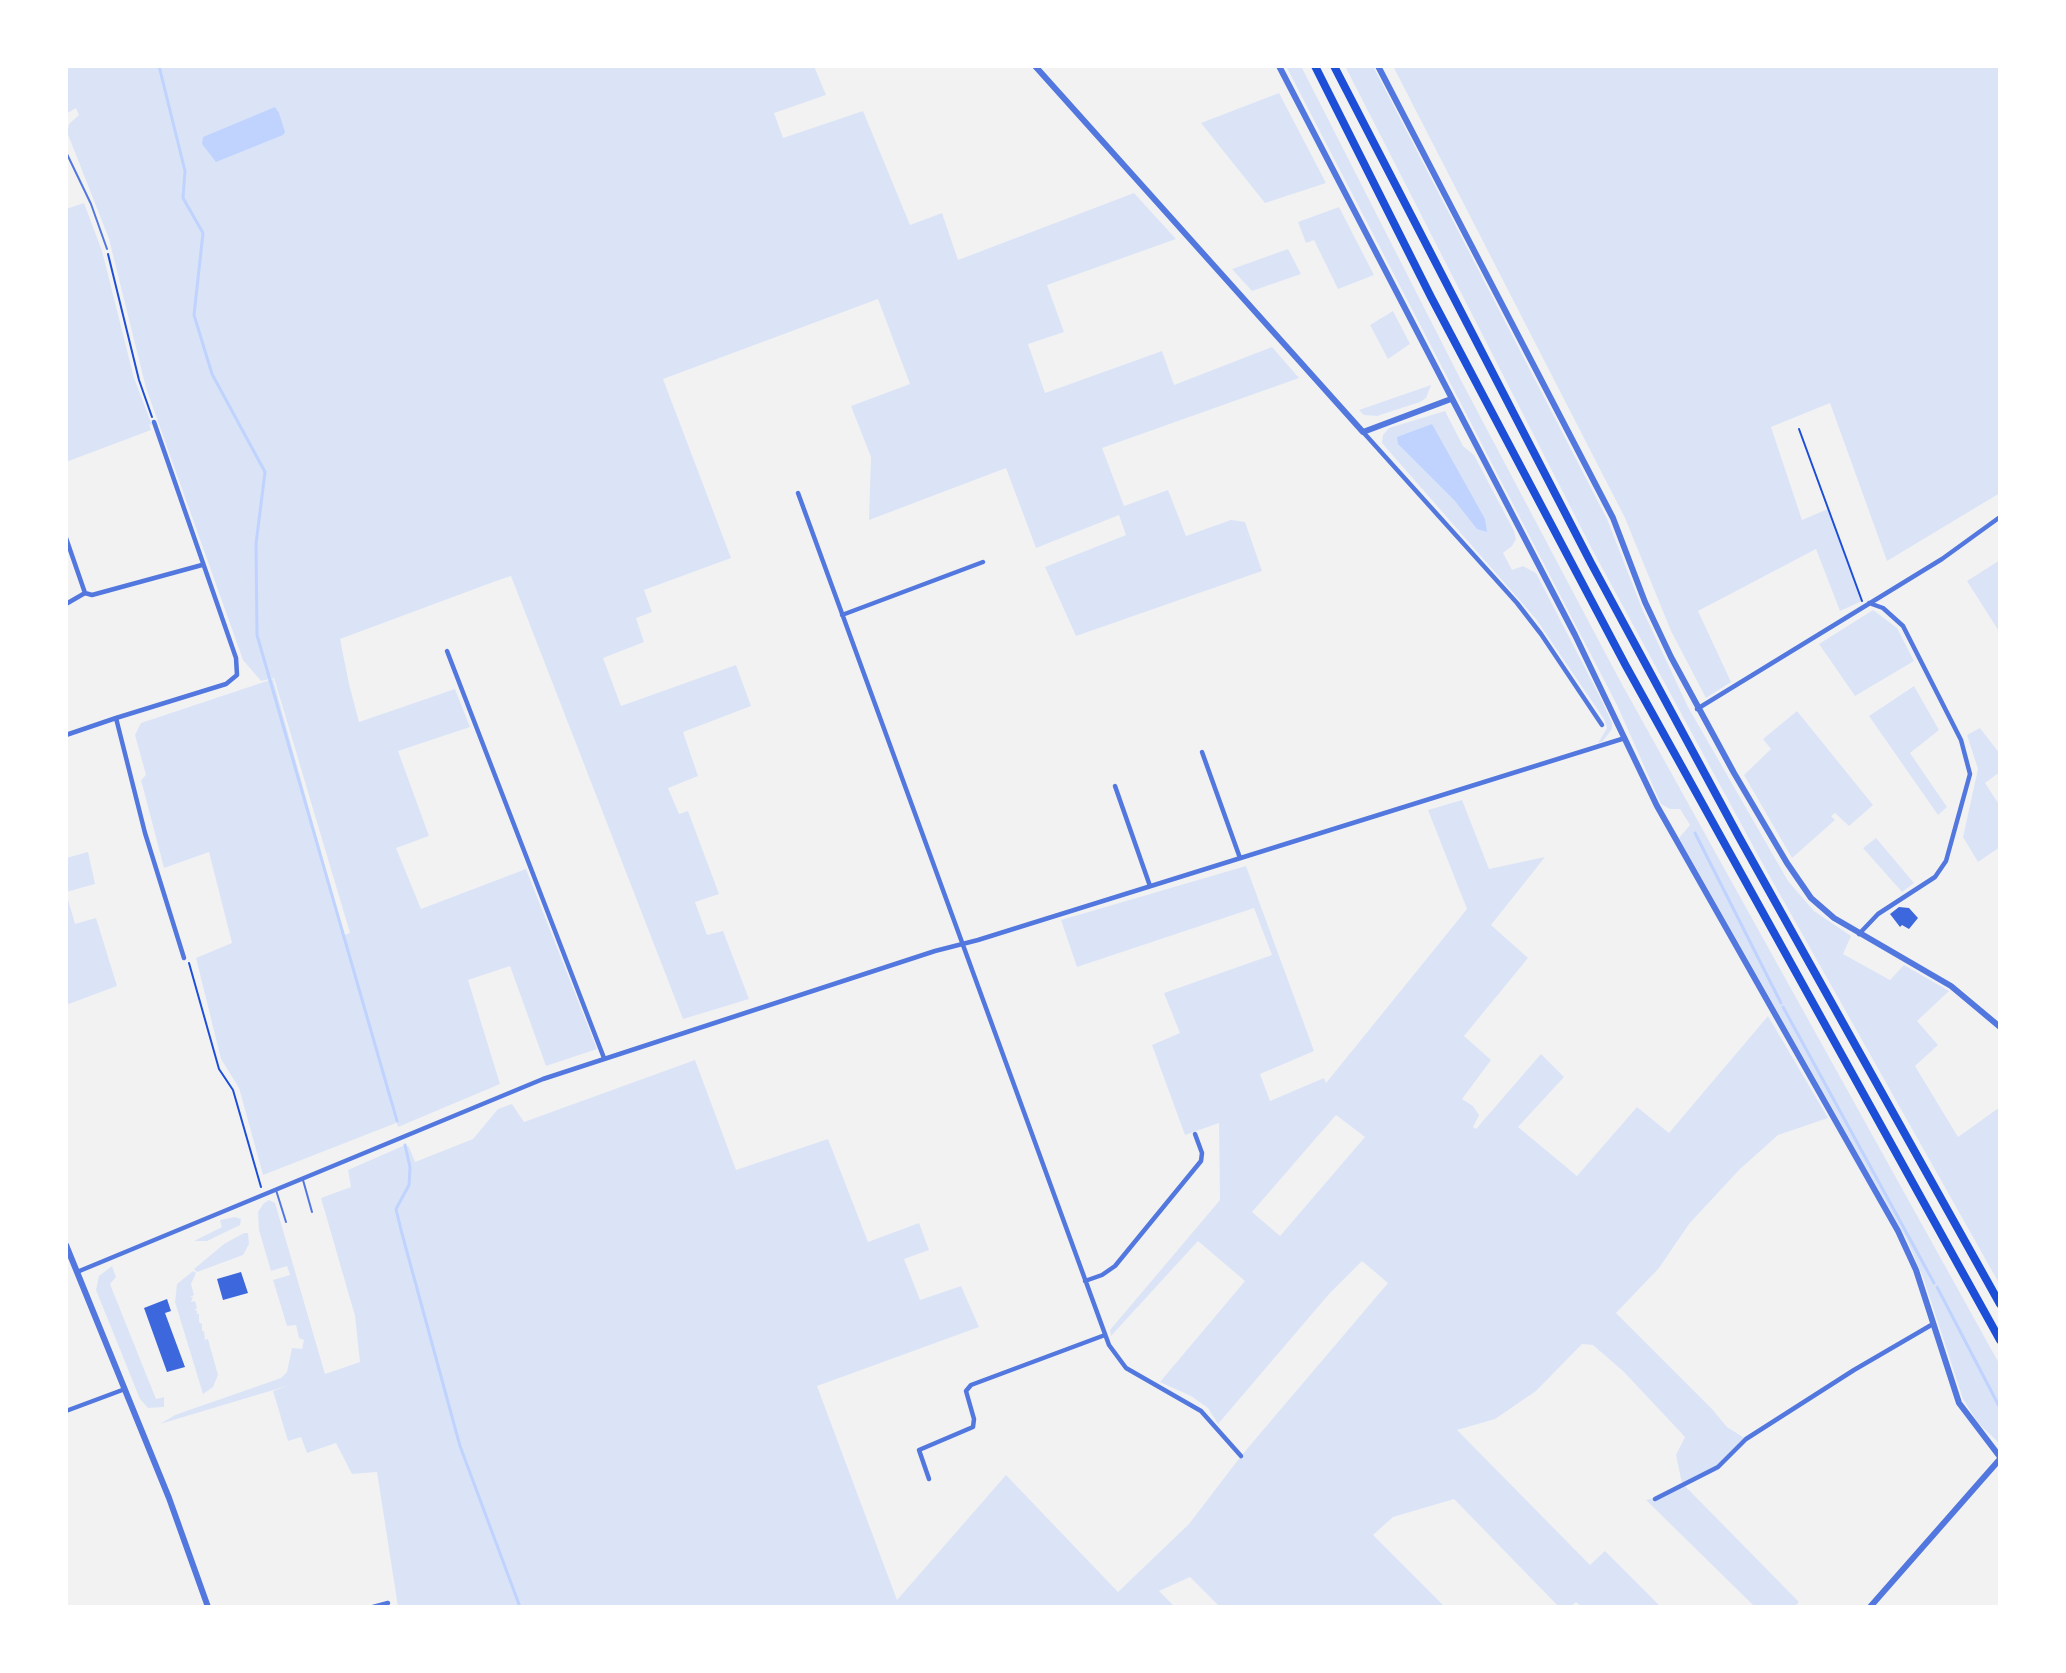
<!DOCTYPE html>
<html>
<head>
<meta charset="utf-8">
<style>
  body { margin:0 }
  #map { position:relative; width:2066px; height:1673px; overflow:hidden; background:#f2f2f2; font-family:Barlow,sans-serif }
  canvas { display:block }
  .frame { position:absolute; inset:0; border:68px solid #fff; pointer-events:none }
</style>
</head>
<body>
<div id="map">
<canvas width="2066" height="1673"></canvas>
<div class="frame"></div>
</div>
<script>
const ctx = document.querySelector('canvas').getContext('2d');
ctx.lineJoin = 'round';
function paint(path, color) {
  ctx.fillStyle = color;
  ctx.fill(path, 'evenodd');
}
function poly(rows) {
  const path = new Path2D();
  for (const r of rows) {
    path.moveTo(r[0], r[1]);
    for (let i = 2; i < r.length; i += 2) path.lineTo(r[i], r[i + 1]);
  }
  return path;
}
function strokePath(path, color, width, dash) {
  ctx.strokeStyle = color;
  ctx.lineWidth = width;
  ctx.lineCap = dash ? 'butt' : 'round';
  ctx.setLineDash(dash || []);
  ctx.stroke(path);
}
const green = poly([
  [66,66,814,66,826,95,774,113,783,138,863,111,910,225,942,213,958,260,1134,193,1176,239,1047,285,1064,332,1028,344,1045,393,1162,351,1174,385,1272,347,1299,378,1102,448,1124,506,1168,490,1186,536,1231,520,1245,522,1262,571,1076,636,1045,567,1126,535,1119,515,1036,548,1006,468,869,520,871,457,851,406,910,384,878,299,663,379,731,558,644,590,652,612,636,618,644,642,603,658,621,706,736,665,751,706,683,732,698,776,668,788,679,814,688,811,719,894,695,902,707,935,723,931,749,999,683,1019,511,576,496,581,340,639,349,684,359,722,455,689,470,727,398,751,429,836,396,848,421,909,526,869,597,1049,546,1066,510,966,468,980,500,1084,398,1127,387,1092,396,1123,263,1175,239,1088,221,1059,196,958,232,943,209,852,164,868,141,780,146,775,135,735,141,723,273,679,344,935,350,933,274,678,261,681,243,660,146,388,109,239,67,132,69,124,79,115,76,108,66,114],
  [1286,66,1301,66,1464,386,1618,677,2000,1365,2000,1444,1978,1423,1963,1399,1923,1277,1907,1240,1679,838,1690,825,1680,809,1670,809,1661,804,1617,705],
  [1345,66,1373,66,1607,519,1643,611,1688,707,1788,881,1814,911,1851,936,1843,954,1890,980,1904,965,1949,991,1917,1021,1938,1045,1915,1066,1958,1137,2000,1107,2000,1285,1765,868,1593,551],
  [1393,66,2000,66,2000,493,1887,561,1830,403,1771,427,1802,520,1828,509,1862,601,1840,611,1816,549,1698,611,1731,682,1706,698,1671,631,1625,518],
  [1279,93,1326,183,1265,203,1201,123],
  [84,203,102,251,134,378,152,425,149,424,151,430,66,462,66,209],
  [1339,207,1374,275,1338,289,1314,240,1306,243,1298,222],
  [1288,249,1301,274,1252,291,1232,269],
  [1393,311,1410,344,1388,359,1370,325],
  [1431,385,1426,398,1420,402,1377,416,1364,415,1359,410],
  [1445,411,1463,446,1474,455,1514,531,1516,539,1512,546,1503,553,1512,570,1523,566,1536,573,1600,697,1612,723,1612,729,1603,741,1598,743,1607,728,1604,719,1536,619,1382,443,1383,435,1389,428],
  [2000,560,2000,633,1967,581],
  [1873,610,1897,628,1914,661,1855,696,1819,644],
  [1914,686,1939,730,1910,753,1947,807,1938,815,1869,716],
  [1797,711,1873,805,1849,826,1835,813,1831,816,1835,820,1792,858,1744,775,1771,749,1763,739],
  [1980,728,2000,754,2000,772,1985,783,2000,806,2000,847,1978,862,1963,837,1978,769,1967,735],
  [1462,800,1489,869,1545,857,1491,925,1528,958,1464,1036,1491,1060,1462,1099,1473,1106,1479,1115,1473,1127,1476,1129,1541,1054,1564,1077,1518,1127,1577,1176,1637,1107,1669,1133,1768,1016,1828,1118,1778,1135,1739,1170,1689,1224,1659,1268,1616,1313,1712,1409,1727,1427,1746,1439,1718,1467,1682,1483,1799,1602,1794,1607,1755,1607,1646,1500,1655,1498,1682,1483,1676,1455,1685,1437,1624,1372,1593,1345,1582,1344,1536,1391,1495,1419,1457,1430,1590,1565,1605,1551,1661,1607,1582,1607,1576,1602,1570,1607,1559,1607,1454,1499,1393,1517,1373,1535,1445,1607,1220,1607,1190,1577,1159,1591,1175,1607,398,1607,377,1472,352,1474,336,1443,307,1453,301,1437,288,1441,273,1391,290,1385,160,1424,175,1415,281,1378,287,1372,292,1348,302,1349,304,1340,299,1338,296,1325,287,1326,273,1280,290,1275,287,1266,271,1271,259,1230,258,1212,264,1203,269,1200,275,1203,325,1374,360,1362,355,1316,321,1198,351,1187,348,1170,405,1145,409,1147,415,1162,473,1139,498,1109,512,1104,524,1122,695,1060,736,1170,828,1139,868,1242,919,1223,929,1250,904,1259,920,1300,961,1286,979,1327,817,1386,897,1600,1006,1475,1118,1592,1189,1524,1241,1456,1388,1283,1362,1261,1329,1294,1218,1424,1208,1408,1191,1396,1160,1382,1245,1281,1198,1241,1111,1336,1110,1330,1220,1200,1219,1123,1185,1135,1152,1045,1180,1033,1164,993,1272,955,1254,908,1077,967,1061,920,1246,866,1314,1051,1260,1074,1270,1101,1324,1078,1326,1083,1467,909,1428,810],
  [1336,1115,1365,1137,1280,1236,1252,1212],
  [1876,838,1914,883,1902,892,1863,848],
  [88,852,95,884,66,892,75,924,96,918,117,986,66,1005,66,858],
  [235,1217,241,1219,240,1225,207,1241,194,1241,222,1227,220,1220],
  [244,1233,248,1233,249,1244,243,1255,197,1272,194,1269,224,1244],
  [112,1266,116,1277,110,1284,156,1399,164,1397,164,1407,148,1408,140,1399,96,1290,99,1276],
  [193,1271,196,1273,191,1284,194,1295,190,1297,193,1297,191,1302,195,1301,197,1308,195,1310,198,1312,196,1314,199,1314,199,1322,202,1324,202,1331,204,1331,205,1340,208,1339,218,1375,213,1387,203,1394,175,1302,177,1284]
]);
const water = poly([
  [275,107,279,113,285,132,283,135,216,162,202,144,203,137],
  [1432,424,1485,519,1487,532,1477,529,1455,501,1398,444,1397,437]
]);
const stream = poly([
  [159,66,185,171,183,198,203,233,194,315,212,374,265,472,256,544,257,635,397,1121],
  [1695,833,1781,1003],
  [1783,1007,1934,1283],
  [405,1145,410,1167,409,1185,396,1209,401,1230,460,1446,520,1607],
  [1937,1287,2000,1408]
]);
const building = poly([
  [1899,907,1909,908,1918,918,1909,929,1902,925,1900,927,1890,914],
  [241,1272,248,1293,223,1300,217,1279],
  [167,1299,171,1311,165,1313,185,1367,167,1372,144,1308]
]);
const path = poly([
  [108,254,139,380,152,417],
  [1799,429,1862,601],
  [189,963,219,1069,233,1090,261,1187]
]);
const service = poly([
  [66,152,91,204,107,249],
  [303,1180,312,1212],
  [276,1190,286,1222]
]);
const minor = poly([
  [1363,432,1517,603,1541,634,1602,725],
  [798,493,1109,1345,1126,1368,1201,1411,1241,1456],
  [66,538,85,593,92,595,202,565],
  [66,604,85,593],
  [842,615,983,562],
  [447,651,604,1058],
  [1697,709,1942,559,2000,517],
  [116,718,226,684,237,675,236,658,154,422],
  [66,735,116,718,145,833,184,958],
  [1202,752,1240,858],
  [1115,786,1150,886],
  [1859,934,1878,914,1935,877,1946,861,1970,774,1961,740,1903,626,1883,608,1869,603],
  [77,1272,543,1079,935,951,978,940,1625,738],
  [1085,1281,1102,1275,1115,1266,1201,1161,1202,1153,1195,1134],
  [66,1411,125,1389],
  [929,1479,919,1450,973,1427,974,1419,966,1391,971,1385,1105,1335],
  [1655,1499,1718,1467,1746,1439,1854,1370,1933,1324],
  [373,1607,388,1603]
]);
const tertiary = poly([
  [1035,66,1363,432,1451,399],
  [1279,66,1575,635,1657,806,1898,1231,1916,1270,1959,1403,2000,1457],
  [1378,66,1613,518,1645,602,1671,657,1734,773,1787,863,1811,898,1834,918,1951,986,2000,1027],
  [66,1245,169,1498,208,1607],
  [1870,1607,2000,1459]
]);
const motorway = poly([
  [1315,66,1431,297,1626,666,2000,1340],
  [1334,66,1591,563,1739,837,2000,1304]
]);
paint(green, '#dbe4f7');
paint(water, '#bfd3fe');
strokePath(stream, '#bfd3fe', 3);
paint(building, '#3d67dc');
strokePath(path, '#1d4ed8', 2);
strokePath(service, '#5277de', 2);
strokePath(minor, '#5277de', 4.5);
strokePath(tertiary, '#5277de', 6);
strokePath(motorway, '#1d4ed8', 8);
</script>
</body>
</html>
